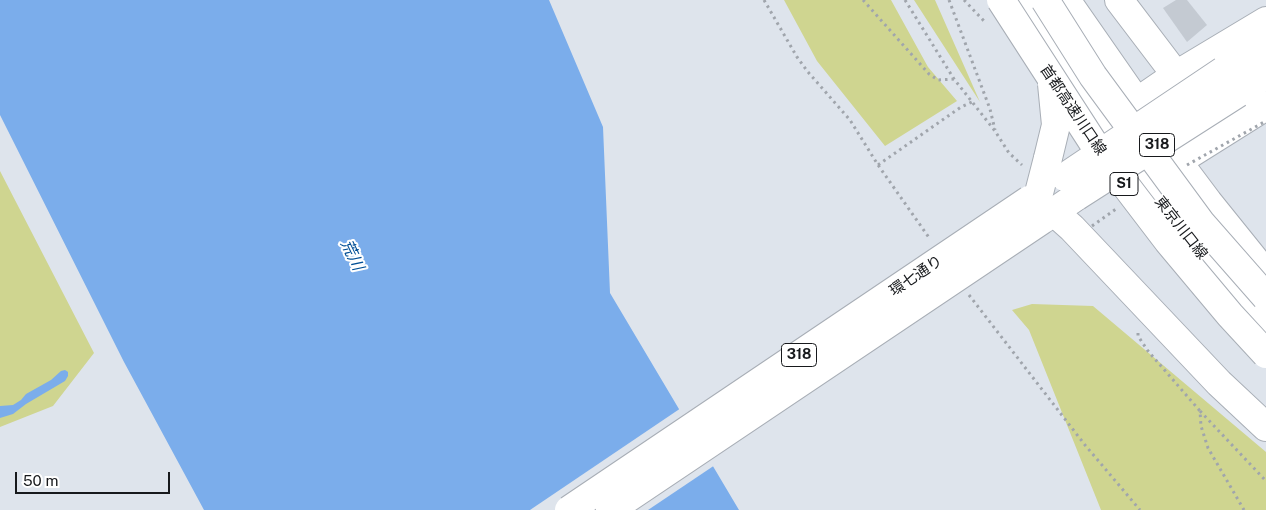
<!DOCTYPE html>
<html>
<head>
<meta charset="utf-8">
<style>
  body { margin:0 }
  #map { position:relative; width:1266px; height:510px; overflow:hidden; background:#dee4ec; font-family:"Public Sans",sans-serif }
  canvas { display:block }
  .scale { position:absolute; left:15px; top:472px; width:155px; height:22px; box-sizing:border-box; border:2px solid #17191c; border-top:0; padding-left:6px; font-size:15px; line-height:18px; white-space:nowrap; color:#17191c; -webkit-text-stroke:4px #fff; paint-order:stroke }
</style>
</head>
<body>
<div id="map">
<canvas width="1266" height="510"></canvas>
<div class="scale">50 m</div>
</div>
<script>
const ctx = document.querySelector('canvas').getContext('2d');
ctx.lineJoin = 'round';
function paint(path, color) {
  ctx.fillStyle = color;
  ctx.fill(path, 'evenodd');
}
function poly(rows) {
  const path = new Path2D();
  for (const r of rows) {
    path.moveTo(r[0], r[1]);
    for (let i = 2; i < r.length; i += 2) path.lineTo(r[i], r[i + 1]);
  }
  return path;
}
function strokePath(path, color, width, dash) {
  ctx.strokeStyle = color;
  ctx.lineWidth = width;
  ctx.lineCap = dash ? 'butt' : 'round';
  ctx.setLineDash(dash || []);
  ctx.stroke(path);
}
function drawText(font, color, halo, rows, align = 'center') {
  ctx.font = font + ' "Public Sans","Noto Sans JP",sans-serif';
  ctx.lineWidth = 4;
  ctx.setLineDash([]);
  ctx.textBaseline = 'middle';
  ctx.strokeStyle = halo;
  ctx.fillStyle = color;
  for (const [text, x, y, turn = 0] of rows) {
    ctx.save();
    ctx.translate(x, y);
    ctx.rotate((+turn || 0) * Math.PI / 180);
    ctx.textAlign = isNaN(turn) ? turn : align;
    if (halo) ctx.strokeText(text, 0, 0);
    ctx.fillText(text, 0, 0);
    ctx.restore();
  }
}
const green = poly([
  [784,0,891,0,928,67,957,101,885,146,817,61],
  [914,0,935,0,980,102],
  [0,171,94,353,53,406,0,427],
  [1032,304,1093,306,1266,452,1266,510,1101,510,1029,330,1012,310]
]);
const water = poly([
  [0,0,549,0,603,127,610,293,739,510,204,510,124,362,0,115],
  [65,370,68,372,68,376,65,381,26,404,13,414,0,418,0,406,13,405,21,400,26,394,51,380,61,371]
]);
const pier = poly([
  [681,408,715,465,648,510,530,510]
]);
const building = poly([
  [1176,0,1187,0,1207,25,1187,42,1163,8]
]);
const path = poly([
  [764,0,797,57,808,72,850,120,878,165,930,239],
  [863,0,929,74,938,80,954,79],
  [905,0,954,79,995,131,1009,153,1022,165],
  [949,0,990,109,995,130],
  [964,0,984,21],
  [878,165,961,107,972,102],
  [969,295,1085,445,1140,510],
  [1138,333,1138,336,1148,351,1200,411,1201,426,1208,448,1244,510],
  [1200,411,1266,481]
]);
const minor = poly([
  [1013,0,1048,40,1106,123],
  [1066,0,1137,102],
  [1119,0,1176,75],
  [1054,212,1072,228,1219,383,1266,427]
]);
const major = poly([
  [1266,21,1176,75,1106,123,1168,213,1210,265,1266,326],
  [1223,71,1266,45],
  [1238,93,1266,75],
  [1151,122,1178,162,1208,202,1266,274],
  [1161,172,1266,106],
  [1042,220,1077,196]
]);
const highway = poly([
  [1039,193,1048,158]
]);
const pathBridge = poly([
  [1187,165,1266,121],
  [1092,226,1116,209]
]);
const majorBridge = poly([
  [1065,177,1223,71],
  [1077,196,1238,93],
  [569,510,1029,200],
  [610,510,1042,220]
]);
const highwayBridge = poly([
  [1001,0,1094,144,1168,241,1230,315,1266,354],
  [1045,0,1093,76,1201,223,1266,297],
  [1048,158,1056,125,1052,84]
]);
const shields = [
  [1157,145,35],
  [1124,184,28],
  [799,355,35]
];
const shieldNames = [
  ["318",1157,145],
  ["S1",1124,184],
  ["318",799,355]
];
const streetNames = [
  ["首都高速川口線",1073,110,56],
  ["東京川口線",1181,228,52],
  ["環七通り",916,276,-34]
];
const waterNames = [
  ["荒川",352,255,64]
];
paint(green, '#cfd590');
paint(water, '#7badeb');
paint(pier, '#dee4ec');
paint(building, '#c4cad2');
strokePath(minor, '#a8aeb6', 30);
strokePath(major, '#a8aeb6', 30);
strokePath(highway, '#a8aeb6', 30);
strokePath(path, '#a0a5ac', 3, [2.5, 4]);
strokePath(minor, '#fff', 28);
strokePath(major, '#fff', 28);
strokePath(highway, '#fff', 28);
strokePath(majorBridge, '#a8aeb6', 30, []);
strokePath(highwayBridge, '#a8aeb6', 30, []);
strokePath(pathBridge, '#a0a5ac', 3, [2.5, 4]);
strokePath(majorBridge, '#fff', 28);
strokePath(highwayBridge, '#fff', 28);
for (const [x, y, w] of shields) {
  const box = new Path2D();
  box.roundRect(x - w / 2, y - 11.5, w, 23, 4);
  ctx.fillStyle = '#fff';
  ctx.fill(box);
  strokePath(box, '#17191c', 1);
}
drawText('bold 14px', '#17191c', null, shieldNames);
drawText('15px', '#17191c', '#fff', streetNames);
drawText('italic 16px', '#014e95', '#fff', waterNames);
</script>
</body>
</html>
